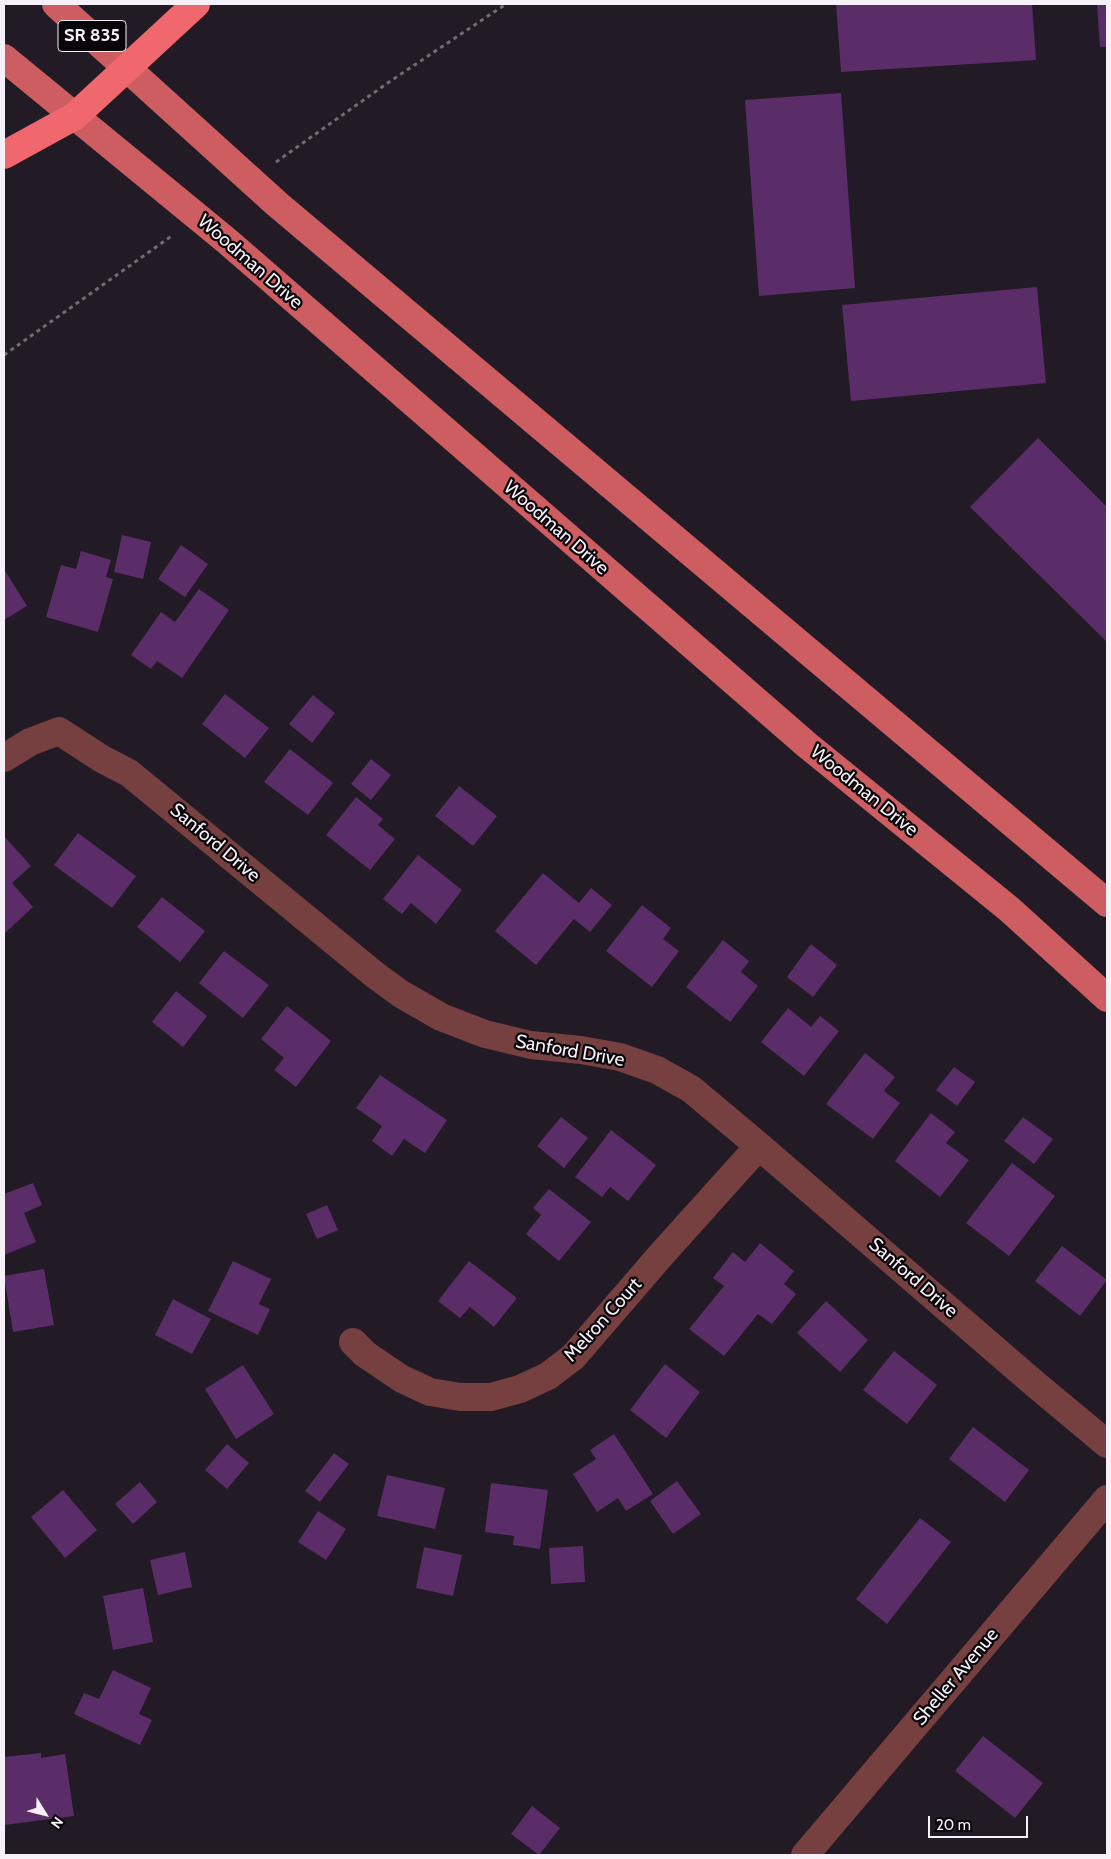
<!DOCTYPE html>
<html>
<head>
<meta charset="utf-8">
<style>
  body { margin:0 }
  #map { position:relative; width:1111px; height:1859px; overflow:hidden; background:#221a24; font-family:Cabin,sans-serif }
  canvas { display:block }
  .frame { position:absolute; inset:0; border:5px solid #f6f0f8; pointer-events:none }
  .north { position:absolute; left:20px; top:1789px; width:50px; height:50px; -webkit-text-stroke:4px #09060a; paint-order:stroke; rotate:126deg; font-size:14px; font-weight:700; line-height:20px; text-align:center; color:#f6f0f8 }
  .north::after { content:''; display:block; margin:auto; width:18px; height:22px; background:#f6f0f8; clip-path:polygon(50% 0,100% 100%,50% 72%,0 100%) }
  .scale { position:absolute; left:928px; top:1816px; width:100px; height:22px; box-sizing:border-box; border:2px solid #f6f0f8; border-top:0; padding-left:6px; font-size:15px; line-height:18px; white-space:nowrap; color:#f6f0f8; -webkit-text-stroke:4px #09060a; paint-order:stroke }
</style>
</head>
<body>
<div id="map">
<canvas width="1111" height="1859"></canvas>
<div class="frame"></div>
<div class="north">N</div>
<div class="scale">20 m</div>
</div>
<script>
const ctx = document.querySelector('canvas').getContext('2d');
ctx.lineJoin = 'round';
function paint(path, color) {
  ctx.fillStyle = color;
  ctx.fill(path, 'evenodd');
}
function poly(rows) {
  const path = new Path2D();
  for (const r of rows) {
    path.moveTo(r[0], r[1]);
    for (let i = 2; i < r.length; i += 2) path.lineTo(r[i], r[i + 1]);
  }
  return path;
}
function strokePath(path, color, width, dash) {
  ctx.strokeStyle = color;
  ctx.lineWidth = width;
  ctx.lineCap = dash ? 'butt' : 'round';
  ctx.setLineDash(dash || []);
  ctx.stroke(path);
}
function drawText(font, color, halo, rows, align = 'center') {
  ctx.font = font + ' Cabin,sans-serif';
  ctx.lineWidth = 4.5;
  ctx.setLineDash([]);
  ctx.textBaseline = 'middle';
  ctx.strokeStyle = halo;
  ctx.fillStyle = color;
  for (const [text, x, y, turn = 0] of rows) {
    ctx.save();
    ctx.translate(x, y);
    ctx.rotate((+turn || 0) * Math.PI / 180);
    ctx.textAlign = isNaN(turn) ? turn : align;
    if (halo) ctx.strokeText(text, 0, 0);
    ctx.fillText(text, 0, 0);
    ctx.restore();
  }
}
const building = poly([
  [836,4,1032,4,1036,60,841,72],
  [1097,4,1107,4,1107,47,1100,47],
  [841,93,855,288,759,296,745,100],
  [1037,287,1046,383,851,401,842,305],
  [1038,438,1107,507,1107,642,970,507],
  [122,535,151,542,143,579,114,572],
  [181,545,208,564,185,597,158,579],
  [81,551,111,560,106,577,113,579,98,632,46,617,61,565,76,569],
  [4,569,27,606,4,620],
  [199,589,229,610,182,678,157,661,151,669,131,655,161,612,175,622],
  [225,694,269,728,245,758,202,724],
  [313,695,335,713,312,743,289,724],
  [290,749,333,783,308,815,264,782],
  [371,759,391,775,371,800,351,784],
  [459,786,497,816,473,846,435,816],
  [356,797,383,819,378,825,395,839,370,870,326,835],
  [78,833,136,876,112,908,54,865],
  [4,836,31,866,12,883,33,907,4,934],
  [418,855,462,890,436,924,411,903,402,914,383,899],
  [543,873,579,903,591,888,612,905,590,932,574,919,536,965,495,931],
  [162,897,205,931,180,962,137,927],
  [642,905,671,928,663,939,679,951,652,987,606,951],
  [723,940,749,961,741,972,758,986,730,1022,686,987],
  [811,944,837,965,813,997,787,977],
  [224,951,269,985,243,1018,199,983],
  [176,991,207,1016,183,1047,152,1022],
  [287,1006,331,1041,296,1087,274,1070,284,1058,261,1039],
  [788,1008,811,1027,820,1016,839,1031,804,1076,761,1042],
  [865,1053,895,1077,884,1091,900,1103,873,1139,826,1104],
  [954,1067,975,1082,957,1106,936,1090],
  [380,1075,447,1120,425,1153,404,1139,392,1156,372,1141,382,1126,356,1108],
  [931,1113,955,1132,946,1143,969,1160,940,1197,895,1161],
  [561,1117,588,1138,564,1168,537,1146],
  [1023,1117,1053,1139,1034,1164,1004,1141],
  [611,1130,656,1165,628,1201,610,1187,602,1197,575,1177],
  [1012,1163,1055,1196,1009,1256,966,1223],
  [33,1183,42,1205,24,1213,36,1242,4,1255,4,1194],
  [549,1189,591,1222,559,1261,526,1234,541,1215,533,1208],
  [327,1205,338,1230,317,1239,306,1214],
  [760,1243,794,1271,784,1284,796,1294,772,1324,758,1314,724,1356,689,1329,724,1286,713,1278,733,1252,745,1262],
  [1062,1246,1107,1280,1080,1316,1035,1281],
  [233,1261,271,1279,259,1304,270,1309,258,1335,208,1311],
  [469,1261,517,1298,494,1327,470,1307,460,1318,438,1301],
  [44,1269,54,1325,13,1332,4,1276],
  [173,1299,211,1319,192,1354,155,1335],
  [826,1301,868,1340,840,1372,797,1333],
  [894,1351,937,1385,907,1424,863,1390],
  [665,1364,700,1392,666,1438,630,1410],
  [243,1365,274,1414,236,1439,205,1389],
  [973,1427,1029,1470,1005,1502,949,1459],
  [614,1434,653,1494,626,1511,618,1498,597,1512,573,1474,596,1459,590,1450],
  [227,1444,249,1463,227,1489,205,1470],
  [334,1453,349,1464,320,1502,305,1491],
  [387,1475,445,1488,435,1529,377,1516],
  [677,1481,701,1514,673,1534,650,1501],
  [140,1482,157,1502,133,1524,115,1504],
  [491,1483,548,1490,540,1549,513,1545,514,1536,485,1532],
  [63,1490,97,1530,65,1558,31,1517],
  [318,1511,346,1529,326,1560,298,1542],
  [920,1518,951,1542,887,1624,856,1599],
  [583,1546,585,1582,551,1584,549,1548],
  [424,1547,462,1555,453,1596,416,1588],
  [185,1552,192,1587,158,1595,150,1560],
  [143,1588,153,1642,113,1650,103,1596],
  [113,1670,151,1688,139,1714,152,1720,140,1745,74,1714,84,1693,99,1699],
  [983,1736,1043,1783,1015,1818,955,1771],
  [41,1753,41,1758,65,1754,74,1816,4,1825,4,1757],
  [532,1806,560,1828,539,1855,511,1834]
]);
const path = poly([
  [276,162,389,82,506,4],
  [4,355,173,235]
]);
const minor = poly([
  [4,758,30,742,59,731,102,759,129,773,375,975,401,994,441,1017,485,1034,531,1045,581,1050,620,1057,657,1070,691,1089,759,1146,1035,1384,1107,1444],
  [353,1342,365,1354,402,1379,430,1392,460,1397,491,1397,520,1389,548,1376,573,1357,661,1255,759,1146],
  [805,1855,1107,1499]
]);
const major = poly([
  [56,4,277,204,1107,903],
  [4,58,227,241,807,745,1009,909,1107,998]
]);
const highway = poly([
  [4,155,75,116,196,4]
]);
const shields = [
  [92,36,68]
];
const shieldNames = [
  ["SR 835",92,36]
];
const streetNames = [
  ["Woodman Drive",250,262,41],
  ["Woodman Drive",556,528,41],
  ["Woodman Drive",864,791,39],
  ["Sanford Drive",215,843,40],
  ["Sanford Drive",570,1051,10],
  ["Sanford Drive",913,1278,41],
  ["Melron Court",603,1320,-48],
  ["Sheller Avenue",956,1677,-50]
];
paint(building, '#5a2d68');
strokePath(path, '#726b74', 3, [4, 4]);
strokePath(minor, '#763f40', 28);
strokePath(major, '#cd5d61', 28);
strokePath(highway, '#f0686e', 28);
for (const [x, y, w] of shields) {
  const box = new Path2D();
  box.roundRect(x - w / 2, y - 15.5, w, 31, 4);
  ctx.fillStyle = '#09060a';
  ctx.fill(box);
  strokePath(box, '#f6f0f8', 1);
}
drawText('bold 18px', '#f6f0f8', null, shieldNames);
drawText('19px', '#f6f0f8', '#09060a', streetNames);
</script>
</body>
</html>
